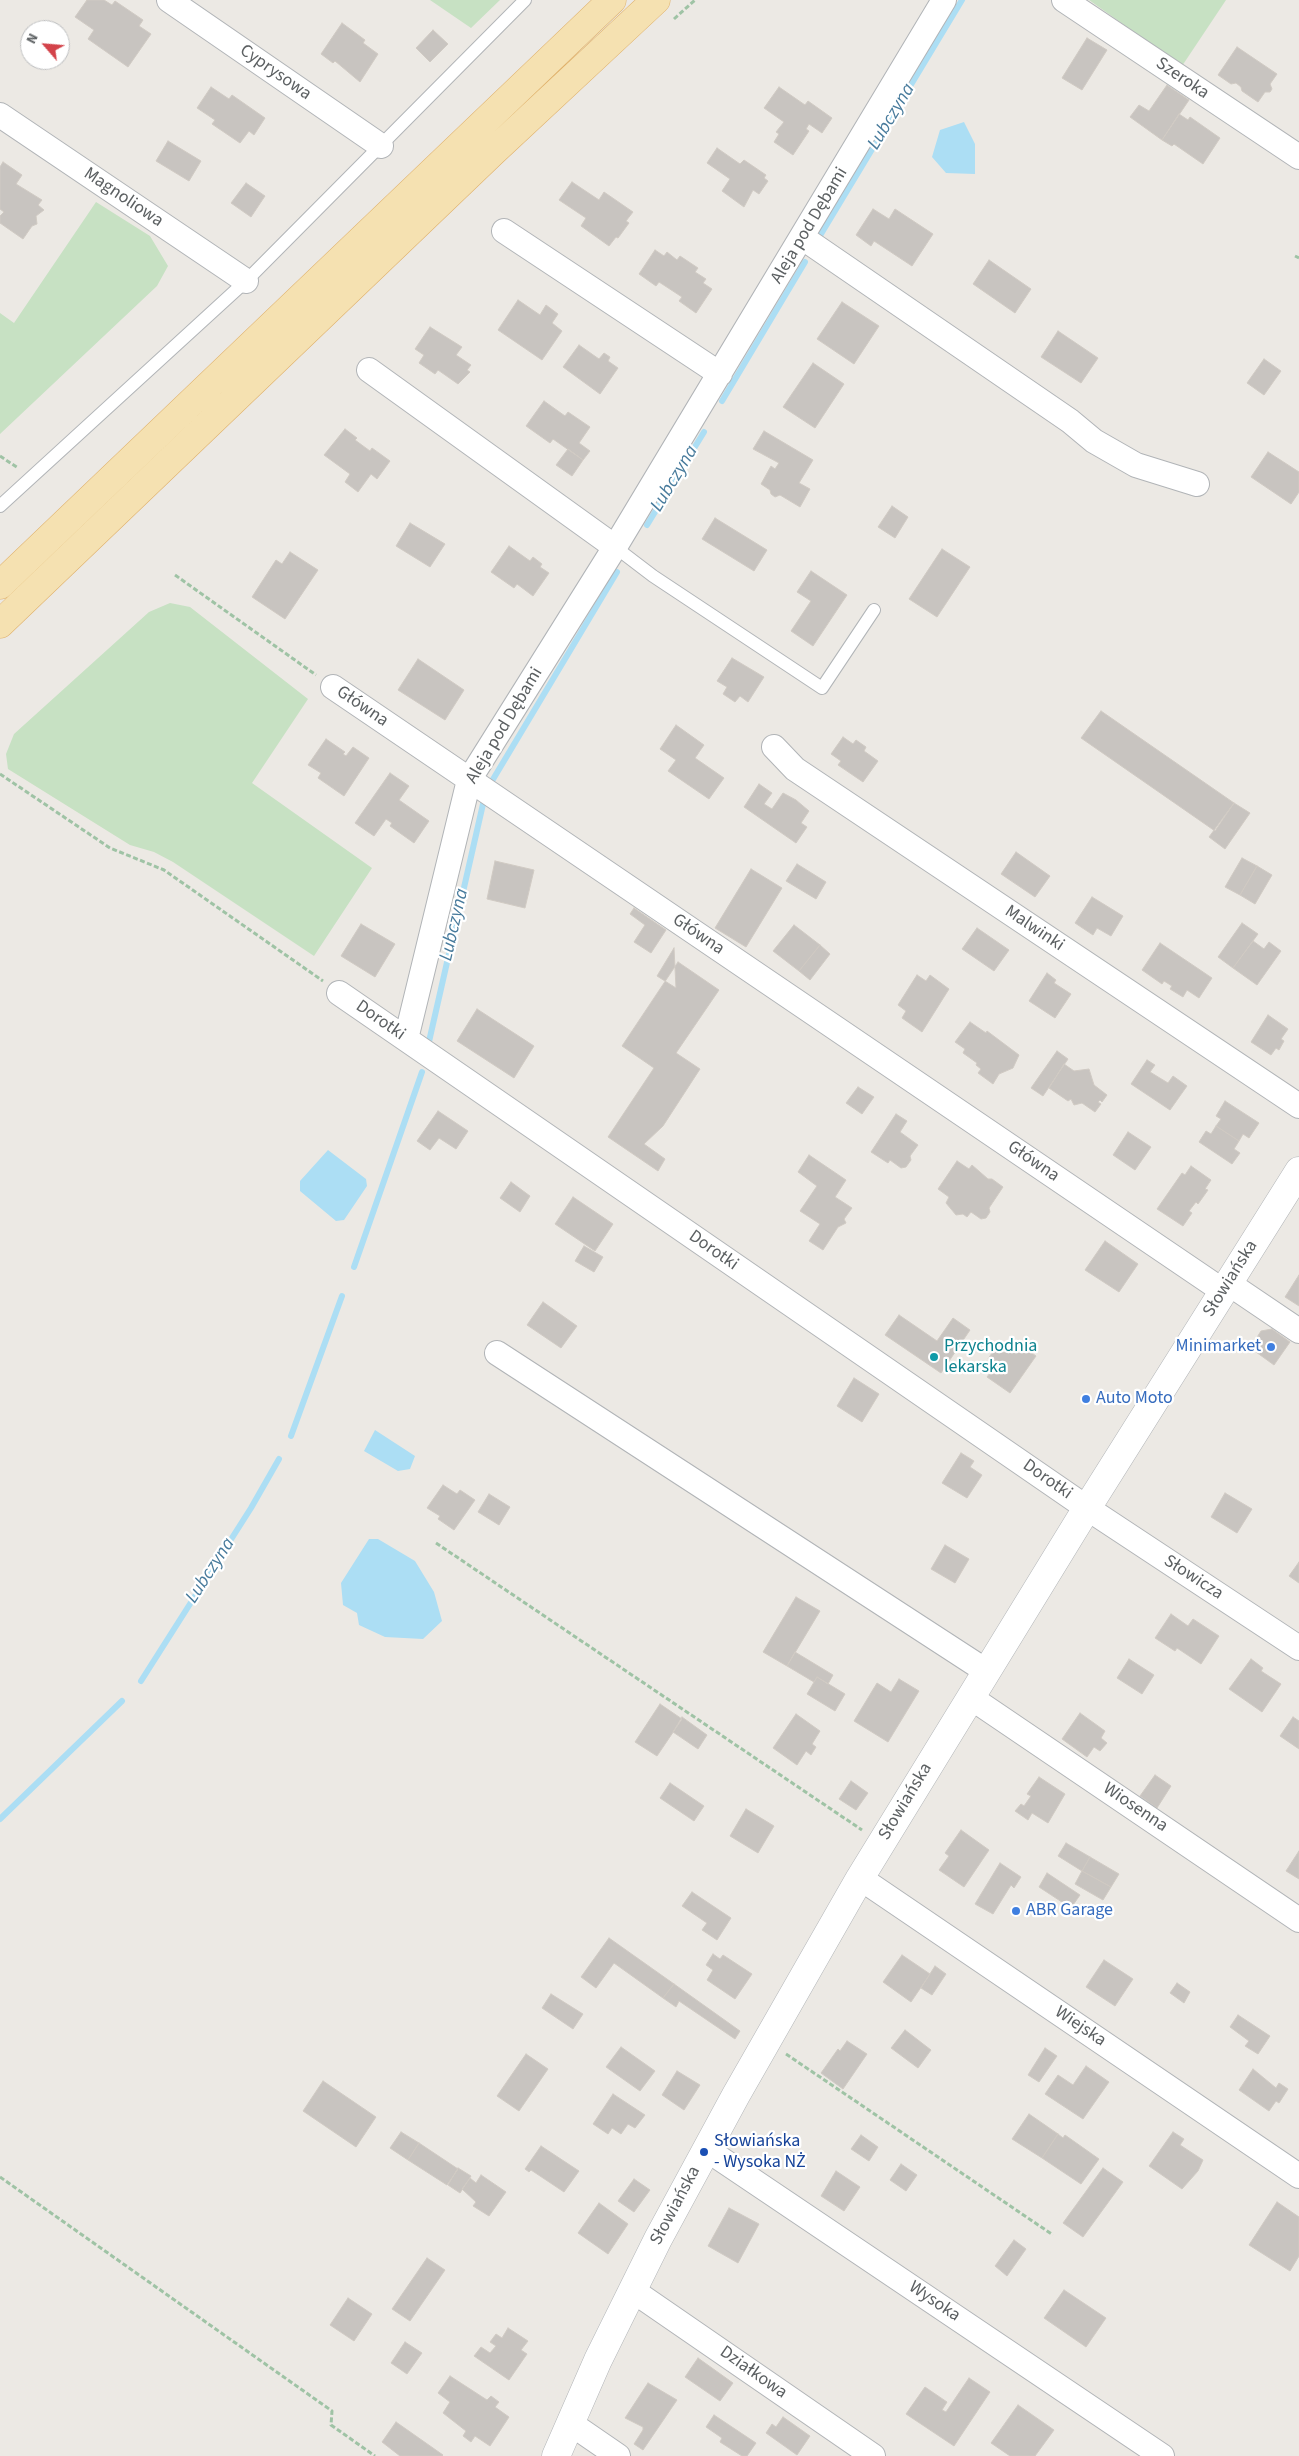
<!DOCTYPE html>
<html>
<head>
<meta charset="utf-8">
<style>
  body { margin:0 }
  #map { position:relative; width:1299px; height:2456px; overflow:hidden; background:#ece9e4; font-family:"Source Sans 3",sans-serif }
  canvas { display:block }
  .north { position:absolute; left:20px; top:20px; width:50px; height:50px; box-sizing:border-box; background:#fff; border:1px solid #bebfc0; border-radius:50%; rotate:297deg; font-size:14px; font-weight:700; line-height:20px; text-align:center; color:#5c6062 }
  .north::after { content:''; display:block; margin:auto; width:18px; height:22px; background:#d3434a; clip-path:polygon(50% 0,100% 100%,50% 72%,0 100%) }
</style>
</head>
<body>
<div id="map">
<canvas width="1299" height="2456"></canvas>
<div class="north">N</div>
</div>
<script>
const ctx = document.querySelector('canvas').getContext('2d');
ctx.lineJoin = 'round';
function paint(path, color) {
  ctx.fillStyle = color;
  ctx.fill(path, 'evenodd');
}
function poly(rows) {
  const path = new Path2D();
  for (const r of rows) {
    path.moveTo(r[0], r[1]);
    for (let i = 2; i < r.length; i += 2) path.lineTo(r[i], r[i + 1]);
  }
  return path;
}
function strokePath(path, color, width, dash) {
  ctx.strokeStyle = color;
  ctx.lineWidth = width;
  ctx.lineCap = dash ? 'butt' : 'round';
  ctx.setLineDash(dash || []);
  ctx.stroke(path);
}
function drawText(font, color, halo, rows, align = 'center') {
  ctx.font = font + ' "Source Sans 3",sans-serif';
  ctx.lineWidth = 4.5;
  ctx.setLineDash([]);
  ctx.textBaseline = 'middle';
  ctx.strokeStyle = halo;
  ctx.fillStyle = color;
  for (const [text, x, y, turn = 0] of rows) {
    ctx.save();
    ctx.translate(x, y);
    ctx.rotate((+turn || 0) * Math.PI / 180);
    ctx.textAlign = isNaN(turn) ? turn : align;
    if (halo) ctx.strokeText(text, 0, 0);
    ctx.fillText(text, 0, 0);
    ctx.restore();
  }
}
const green = poly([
  [430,0,500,0,471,28],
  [1089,0,1226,0,1182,66],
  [96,202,150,236,168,266,157,286,0,434,0,313,14,323],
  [170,603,190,607,308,699,252,783,372,868,314,956,173,862,154,852,130,845,8,769,6,754,14,734,149,612]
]);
const water = poly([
  [964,122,975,144,975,174,946,173,932,157,940,130],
  [328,1150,366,1179,367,1186,344,1220,336,1221,300,1191,300,1181],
  [375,1430,415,1456,410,1469,398,1471,364,1451],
  [369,1539,378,1539,415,1561,434,1592,442,1621,423,1639,385,1637,359,1625,357,1613,343,1605,341,1583]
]);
const stream = poly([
  [821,234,962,0],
  [722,401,805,262],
  [647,525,704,432],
  [492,781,617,572],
  [428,1046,483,804],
  [354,1267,422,1072],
  [291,1436,342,1296],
  [141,1681,251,1508,279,1459],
  [0,1819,122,1701]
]);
const building = poly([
  [87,0,104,0,112,5,115,1,143,20,139,26,151,34,128,67,88,39,94,30,75,17,87,0],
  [342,23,365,40,363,43,378,54,360,82,335,61,333,63,321,54,342,23],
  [433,30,448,44,430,62,416,48,433,30],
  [1087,38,1107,50,1082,90,1062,78,1087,38],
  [1237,47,1277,74,1270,84,1272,89,1270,92,1265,92,1258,102,1242,91,1241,87,1236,83,1231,84,1218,75,1237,47],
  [1167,85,1189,100,1162,140,1130,117,1139,105,1149,111,1167,85],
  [211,87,229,99,232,95,265,118,254,135,249,131,240,143,212,124,215,120,197,108,211,87],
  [779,87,805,105,808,101,832,118,822,133,809,124,806,129,809,131,793,155,774,142,779,134,776,132,784,122,764,108,779,87],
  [1179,114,1188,120,1190,117,1220,138,1203,164,1174,144,1172,146,1162,140,1179,114],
  [168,141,201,161,189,181,156,161,168,141],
  [717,148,740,164,744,160,766,175,764,178,768,181,759,194,753,190,744,207,722,191,730,179,707,163,717,148],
  [3,162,22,175,16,184,42,200,38,205,44,210,36,216,37,224,32,226,23,239,0,223,0,216,4,212,0,209,0,167,3,162],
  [572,182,599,200,604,192,633,212,626,221,629,223,618,238,616,237,609,246,581,226,586,218,559,200,572,182],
  [246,183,265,196,251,217,231,203,246,183],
  [873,209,889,219,895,209,933,234,912,266,874,241,871,246,856,235,873,209],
  [655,250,664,256,667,252,677,260,680,256,698,268,695,272,706,279,703,283,712,289,696,313,679,301,682,297,659,282,656,286,639,274,655,250],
  [989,260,1031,289,1015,313,973,284,989,260],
  [518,300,540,315,546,305,558,314,552,323,562,331,542,360,498,330,518,300],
  [842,302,879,326,854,364,817,339,842,302],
  [430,327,462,347,456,355,471,365,467,370,470,372,458,384,438,370,435,374,419,363,424,355,415,349,430,327],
  [1058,331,1098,358,1081,383,1041,357,1058,331],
  [579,345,599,359,604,353,610,357,608,361,618,368,600,394,563,367,579,345],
  [1264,359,1281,371,1264,395,1247,383,1264,359],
  [813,363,844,384,815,428,783,407,813,363],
  [544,401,565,416,568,412,590,427,579,443,590,451,583,460,553,439,550,443,526,426,544,401],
  [345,429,357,438,355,440,370,451,372,448,390,461,377,479,371,474,358,492,345,482,350,474,324,455,345,429],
  [764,431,813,460,799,483,810,489,800,507,780,495,775,497,771,494,770,490,761,484,771,466,775,469,779,463,753,449,764,431],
  [568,449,583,460,572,476,556,465,568,449],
  [1268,452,1299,472,1299,492,1291,504,1251,477,1268,452],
  [892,506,908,517,895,538,878,527,892,506],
  [715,518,767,550,754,571,702,539,715,518],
  [410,523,445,544,430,567,396,546,410,523],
  [509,546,530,561,533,557,542,564,540,567,549,573,533,596,517,584,514,588,491,572,509,546],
  [942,549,970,567,937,617,909,599,942,549],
  [290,552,318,570,285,619,252,597,276,560,282,564,290,552],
  [811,571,847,595,813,646,791,631,811,601,797,592,811,571],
  [732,658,764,677,748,702,740,696,735,702,723,694,727,687,717,681,732,658],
  [418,659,464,690,445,720,398,690,418,659],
  [1101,711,1234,803,1215,831,1081,738,1101,711],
  [676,725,704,745,695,758,724,778,709,799,668,771,676,760,660,749,676,725],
  [843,737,853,744,856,740,866,747,864,751,878,761,863,782,838,765,841,761,831,754,843,737],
  [326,739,345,752,343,754,346,756,353,747,369,758,344,796,318,778,321,773,308,765,326,739],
  [390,773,409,786,399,800,429,821,414,843,390,826,392,823,386,819,374,836,355,823,390,773],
  [759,784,772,793,764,804,772,809,783,793,796,800,809,811,801,823,807,827,796,843,744,807,759,784],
  [1234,803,1250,813,1225,849,1209,837,1234,803],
  [1016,852,1050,876,1035,897,1001,874,1016,852],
  [1242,858,1257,866,1240,895,1225,887,1242,858],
  [495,861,534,870,525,908,487,899,495,861],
  [797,864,826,882,816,899,786,881,797,864],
  [1257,866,1272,875,1255,904,1240,895,1257,866],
  [751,869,782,888,746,947,715,928,751,869],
  [1092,897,1123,916,1111,936,1097,928,1093,935,1075,923,1092,897],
  [634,908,666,930,651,953,634,942,645,925,630,914,634,908],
  [1242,923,1258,934,1233,968,1218,957,1242,923],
  [361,924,395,944,375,977,341,956,361,924],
  [794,925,820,945,799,971,773,951,794,925],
  [977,928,1009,950,994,971,962,949,977,928],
  [1253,941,1264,949,1269,942,1281,951,1257,985,1233,968,1253,941],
  [1160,943,1212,978,1199,998,1187,990,1183,997,1170,989,1172,986,1164,981,1162,984,1142,970,1160,943],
  [820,945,830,954,810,980,799,971,820,945],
  [674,948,676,988,657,976,674,948],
  [678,962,719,990,676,1053,700,1069,663,1126,644,1144,665,1159,658,1171,608,1137,654,1068,622,1046,678,962],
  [1047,973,1056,980,1054,983,1071,994,1055,1018,1029,1001,1047,973],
  [917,975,926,981,930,975,949,989,922,1032,902,1018,906,1011,898,1005,917,975],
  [477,1009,534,1046,514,1078,457,1041,477,1009],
  [1268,1015,1288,1029,1281,1039,1284,1041,1279,1050,1276,1048,1271,1055,1251,1042,1268,1015],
  [970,1022,986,1033,987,1031,1019,1055,1013,1068,999,1074,993,1084,978,1073,981,1069,976,1065,977,1063,963,1053,965,1049,955,1042,970,1022],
  [1057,1051,1068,1059,1043,1096,1031,1088,1057,1051],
  [1147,1060,1155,1065,1150,1072,1168,1083,1173,1076,1187,1086,1170,1110,1131,1084,1147,1060],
  [1064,1064,1074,1071,1089,1069,1094,1085,1107,1095,1102,1102,1100,1100,1098,1102,1101,1104,1095,1112,1082,1103,1074,1105,1071,1099,1068,1101,1049,1088,1064,1064],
  [858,1087,874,1097,862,1114,846,1103,858,1087],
  [1225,1101,1259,1123,1249,1138,1243,1134,1239,1141,1216,1126,1221,1119,1216,1116,1225,1101],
  [438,1111,468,1131,456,1149,439,1138,430,1150,417,1141,438,1111],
  [896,1114,907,1121,900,1132,918,1145,910,1156,911,1160,906,1167,901,1168,890,1160,888,1163,871,1152,896,1114],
  [1216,1126,1239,1141,1234,1149,1240,1153,1232,1164,1199,1142,1206,1131,1211,1134,1216,1126],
  [1128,1132,1151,1147,1135,1170,1113,1155,1128,1132],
  [809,1155,846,1180,835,1197,852,1208,844,1219,846,1223,838,1227,823,1250,809,1241,820,1224,800,1211,817,1186,798,1172,809,1155],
  [957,1161,969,1169,972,1165,988,1179,992,1179,1003,1187,989,1208,990,1212,986,1218,981,1219,971,1212,967,1217,963,1214,956,1215,946,1203,949,1197,938,1189,957,1161],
  [1191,1166,1211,1180,1205,1189,1208,1190,1198,1204,1196,1202,1189,1211,1192,1213,1183,1226,1157,1209,1182,1173,1185,1175,1191,1166],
  [511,1182,530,1196,520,1212,500,1198,511,1182],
  [573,1197,613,1224,595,1251,555,1224,573,1197],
  [1105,1241,1138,1264,1119,1292,1085,1270,1105,1241],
  [584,1246,603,1257,594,1272,575,1261,584,1246],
  [1299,1275,1299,1306,1285,1297,1299,1275],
  [543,1302,577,1326,561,1348,527,1325,543,1302],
  [899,1315,937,1341,953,1318,970,1330,941,1373,885,1335,899,1315],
  [1272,1329,1290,1342,1274,1365,1256,1352,1254,1342,1261,1331,1272,1329],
  [1014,1340,1036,1356,1010,1393,987,1377,996,1365,988,1359,996,1347,1004,1353,1014,1340],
  [854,1378,879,1394,862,1422,837,1406,854,1378],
  [961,1453,974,1461,970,1467,982,1475,967,1498,942,1483,961,1453],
  [443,1485,457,1494,460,1490,475,1500,454,1530,438,1519,440,1516,427,1508,443,1485],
  [1225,1493,1252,1509,1237,1533,1211,1517,1225,1493],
  [489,1494,510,1507,499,1525,478,1512,489,1494],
  [945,1545,969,1559,955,1583,931,1569,945,1545],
  [1299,1562,1299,1583,1289,1576,1299,1562],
  [796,1597,820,1611,787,1666,763,1652,796,1597],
  [1171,1614,1188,1626,1193,1619,1219,1636,1201,1664,1177,1648,1175,1651,1155,1638,1171,1614],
  [795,1652,833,1675,828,1684,817,1677,814,1682,787,1666,795,1652],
  [1129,1659,1154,1675,1142,1694,1117,1678,1129,1659],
  [1251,1659,1263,1668,1261,1671,1281,1684,1262,1712,1229,1689,1251,1659],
  [817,1677,845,1694,835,1711,807,1694,817,1677],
  [899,1679,919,1691,888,1742,854,1721,877,1683,891,1692,899,1679],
  [660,1704,682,1719,657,1756,635,1742,660,1704],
  [1080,1713,1105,1731,1101,1738,1107,1743,1100,1751,1094,1747,1087,1757,1062,1739,1080,1713],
  [796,1714,820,1731,812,1744,816,1747,811,1755,806,1751,797,1765,773,1748,796,1714],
  [682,1717,707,1735,698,1749,673,1732,682,1717],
  [1293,1717,1299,1721,1299,1749,1280,1736,1293,1717],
  [1155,1775,1171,1786,1157,1808,1140,1796,1155,1775],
  [1039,1777,1065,1794,1048,1823,1032,1813,1028,1820,1015,1811,1021,1804,1024,1806,1031,1796,1027,1794,1039,1777],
  [851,1781,868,1793,856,1810,839,1799,851,1781],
  [670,1783,704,1806,694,1821,660,1798,670,1783],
  [746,1809,774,1826,758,1853,730,1836,746,1809],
  [961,1830,989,1850,964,1887,939,1870,949,1856,945,1853,961,1830],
  [1066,1843,1090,1857,1082,1871,1058,1856,1066,1843],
  [1299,1851,1299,1879,1286,1871,1299,1851],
  [1090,1857,1119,1874,1111,1887,1082,1871,1090,1857],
  [1000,1863,1021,1877,1014,1888,1011,1885,993,1914,975,1904,1000,1863],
  [1082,1871,1111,1887,1103,1900,1075,1884,1082,1871],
  [1047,1873,1080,1895,1071,1908,1039,1887,1047,1873],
  [692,1892,731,1918,717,1940,702,1930,707,1923,682,1906,692,1892],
  [609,1938,674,1984,663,1998,614,1963,596,1988,581,1977,609,1938],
  [713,1954,720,1959,723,1955,752,1974,735,1999,707,1980,713,1970,706,1965,713,1954],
  [902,1955,930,1974,911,2002,883,1982,902,1955],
  [1104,1960,1133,1979,1115,2006,1086,1987,1104,1960],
  [935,1966,946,1974,932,1995,921,1988,935,1966],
  [1177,1983,1190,1992,1184,2003,1170,1993,1177,1983],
  [674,1984,740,2031,735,2039,679,2001,676,2007,663,1998,674,1984],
  [551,1994,583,2014,573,2029,542,2008,551,1994],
  [1238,2015,1270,2036,1258,2054,1245,2046,1249,2041,1230,2027,1238,2015],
  [905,2030,931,2050,918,2068,891,2048,905,2030],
  [847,2041,867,2054,843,2089,821,2073,838,2049,840,2051,847,2041],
  [621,2047,655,2071,640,2091,606,2067,621,2047],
  [1045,2048,1057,2056,1039,2082,1028,2075,1045,2048],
  [526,2054,548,2069,519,2111,497,2096,526,2054],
  [1086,2066,1109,2082,1083,2119,1045,2094,1058,2075,1073,2085,1086,2066],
  [1253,2069,1276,2088,1279,2083,1288,2089,1279,2103,1276,2101,1269,2111,1239,2090,1253,2069],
  [677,2071,700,2085,684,2110,662,2095,677,2071],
  [323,2081,376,2117,356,2147,303,2111,323,2081],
  [613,2094,645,2115,635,2128,628,2124,621,2134,612,2128,608,2134,593,2124,613,2094],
  [1029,2114,1058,2134,1042,2158,1012,2139,1029,2114],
  [401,2132,419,2143,408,2160,390,2148,401,2132],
  [1173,2132,1184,2139,1180,2145,1203,2160,1198,2171,1182,2189,1149,2166,1173,2132],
  [1058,2134,1063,2138,1065,2135,1099,2159,1081,2184,1042,2158,1058,2134],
  [861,2135,878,2147,869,2161,851,2149,861,2135],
  [419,2143,458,2169,447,2185,408,2160,419,2143],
  [541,2146,579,2171,564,2192,531,2170,529,2172,525,2169,541,2146],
  [901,2164,917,2175,906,2191,890,2180,901,2164],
  [458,2168,471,2176,460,2193,448,2185,458,2168],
  [1103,2168,1123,2182,1083,2237,1063,2223,1103,2168],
  [836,2171,860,2187,844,2211,821,2196,836,2171],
  [481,2175,506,2192,489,2216,473,2206,476,2202,462,2189,470,2178,476,2183,481,2175],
  [634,2179,650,2190,634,2212,618,2201,634,2179],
  [1277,2202,1299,2217,1299,2256,1290,2271,1249,2245,1277,2202],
  [599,2203,628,2224,608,2254,578,2233,599,2203],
  [729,2208,759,2224,738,2263,708,2246,729,2208],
  [1014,2240,1026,2249,1007,2276,995,2266,1014,2240],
  [427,2258,445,2270,410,2321,392,2309,427,2258],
  [1064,2290,1106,2318,1086,2347,1044,2318,1064,2290],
  [348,2298,372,2314,354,2341,330,2325,348,2298],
  [508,2328,528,2341,521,2350,527,2354,509,2380,474,2356,481,2347,490,2353,496,2346,490,2342,496,2334,502,2338,508,2328],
  [405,2342,422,2353,407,2374,391,2363,405,2342],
  [698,2358,733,2383,720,2401,685,2377,698,2358],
  [450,2376,487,2400,491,2396,499,2402,495,2407,509,2417,490,2446,475,2436,471,2442,463,2436,466,2431,443,2413,450,2402,438,2393,450,2376],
  [969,2378,990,2392,954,2446,906,2414,925,2387,947,2402,942,2410,946,2412,969,2378],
  [648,2383,677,2400,643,2450,634,2444,643,2430,643,2427,625,2418,648,2383],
  [1018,2405,1054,2430,1035,2456,1010,2456,991,2443,1018,2405],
  [714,2415,756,2443,747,2456,742,2456,720,2442,722,2438,706,2427,714,2415],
  [783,2417,810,2436,797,2455,766,2433,772,2424,776,2427,783,2417],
  [396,2422,443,2455,442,2456,400,2456,382,2442,396,2422]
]);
const path = poly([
  [674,19,695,0],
  [1295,256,1299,258],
  [0,456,18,468],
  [175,575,316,675],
  [0,774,110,848,164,870,323,981],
  [436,1543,862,1830],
  [786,2054,1053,2235],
  [0,2177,332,2411,331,2425,375,2456]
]);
const service = poly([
  [0,506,246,281,525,0],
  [615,547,653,576,822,688,874,610]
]);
const minor = poly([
  [169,0,381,146],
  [1064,0,1299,157],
  [0,115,246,281],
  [504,231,720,374],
  [803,238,1070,421,1094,441,1136,465,1197,484],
  [369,370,615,547],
  [333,687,1223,1291],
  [774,747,795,769,1299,1106],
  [339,993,1087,1508,1299,1648],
  [406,1039,469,780,615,547,944,0],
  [1228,1283,1299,1331],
  [497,1353,986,1671],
  [970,1697,1299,1920],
  [860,1878,1299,2176],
  [706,2149,1162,2456],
  [632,2290,873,2456],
  [570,2423,618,2456]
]);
const tertiary = poly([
  [556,2456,598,2360,658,2239,736,2095,860,1878,1087,1508,1299,1171]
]);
const primary = poly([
  [0,585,612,0],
  [0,624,493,152,656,0]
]);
const markers = [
  [1271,1347,5,"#3f7fe0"],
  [934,1357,5,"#0f9aa8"],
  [1086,1399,5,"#3f7fe0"],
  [1016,1911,5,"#3f7fe0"],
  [704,2152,5,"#1a4fb4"]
];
const streetNames = [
  ["Cyprysowa",275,73,35],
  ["Szeroka",1182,79,34],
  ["Magnoliowa",123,198,34],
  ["Aleja pod Dębami",810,226,-59],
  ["Główna",362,707,34],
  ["Aleja pod Dębami",505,726,-59],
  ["Malwinki",1034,929,34],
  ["Główna",698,935,34],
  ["Dorotki",380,1021,35],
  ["Główna",1033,1162,34],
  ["Dorotki",713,1251,35],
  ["Słowiańska",1231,1279,-58],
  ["Dorotki",1047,1480,35],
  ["Słowicza",1193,1578,33],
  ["Słowiańska",906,1802,-59],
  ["Wiosenna",1135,1808,34],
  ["Wiejska",1080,2027,34],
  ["Słowiańska",676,2206,-62],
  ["Wysoka",934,2302,34],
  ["Działkowa",753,2373,35]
];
const cultureNames = [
  ["Przychodnia",944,1347],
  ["lekarska",944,1368]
];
const shopNames = [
  ["Minimarket",1261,1347,"right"],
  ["Auto Moto",1096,1399],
  ["ABR Garage",1026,1911]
];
const transitNames = [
  ["Słowiańska",714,2142],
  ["- Wysoka NŻ",714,2163]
];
const waterNames = [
  ["Lubczyna",892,117,-59],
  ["Lubczyna",675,479,-59],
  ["Lubczyna",455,925,-77],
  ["Lubczyna",211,1571,-57]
];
paint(green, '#c7e1c3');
paint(water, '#acdef4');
strokePath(stream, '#acdef4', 6);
paint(building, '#c8c4c0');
strokePath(building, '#d0cac3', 1);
strokePath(service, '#b1b4b7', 14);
strokePath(minor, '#b1b4b7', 26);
strokePath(tertiary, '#b1b4b7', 29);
strokePath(primary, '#dfb06a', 29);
strokePath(path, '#9fc3a5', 3, [5, 2.5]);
strokePath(service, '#fff', 12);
strokePath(minor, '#fff', 24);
strokePath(tertiary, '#fff', 28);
strokePath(primary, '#f5e1b1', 28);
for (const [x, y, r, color] of markers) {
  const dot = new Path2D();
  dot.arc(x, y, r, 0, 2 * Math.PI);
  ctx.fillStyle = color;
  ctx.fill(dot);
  strokePath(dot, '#fff', 2);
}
drawText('18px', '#5c6062', '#fff', streetNames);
drawText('18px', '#0d838f', '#fff', cultureNames, 'left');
drawText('18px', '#366cbe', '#fff', shopNames, 'left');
drawText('18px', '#164399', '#fff', transitNames, 'left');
drawText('italic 19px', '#487b9c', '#fff', waterNames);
</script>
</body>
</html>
